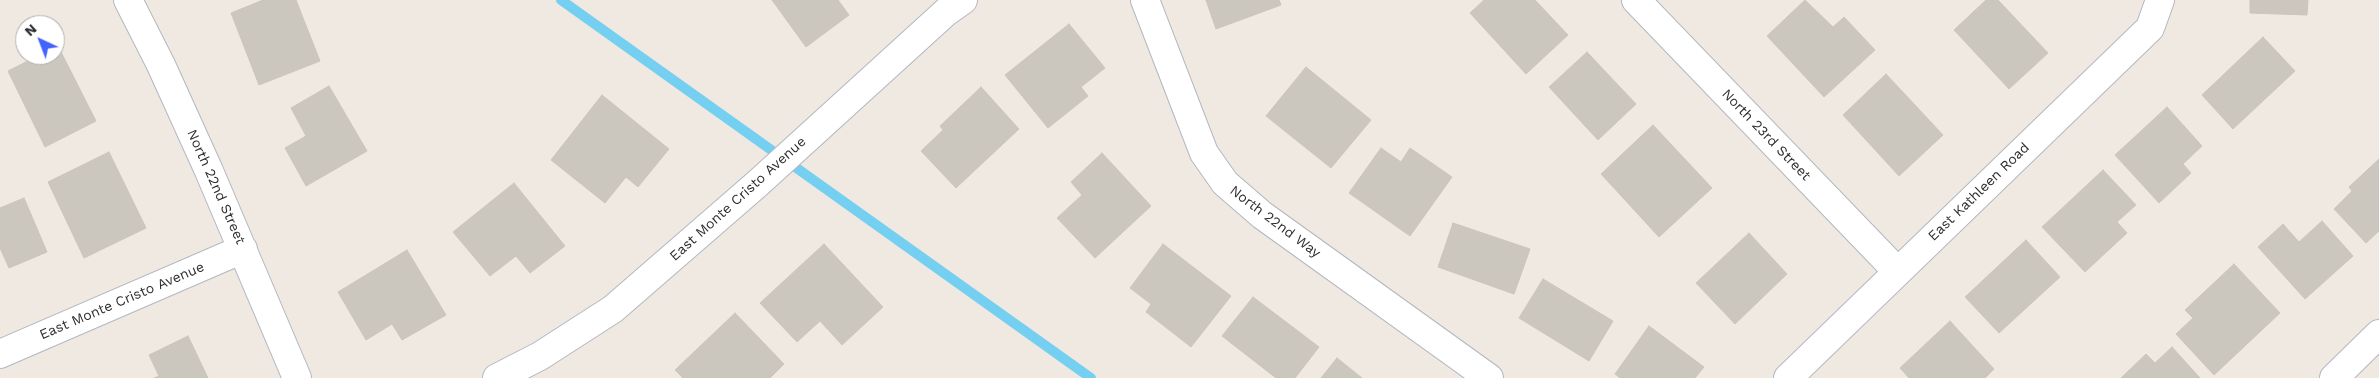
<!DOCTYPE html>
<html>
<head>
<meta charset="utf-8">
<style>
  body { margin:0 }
  #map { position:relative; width:2379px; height:378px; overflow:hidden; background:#efe9e1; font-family:"Work Sans",sans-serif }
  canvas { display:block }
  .north { position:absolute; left:15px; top:15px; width:50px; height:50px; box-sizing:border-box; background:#fff; border:1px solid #ababab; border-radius:50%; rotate:317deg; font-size:14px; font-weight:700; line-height:20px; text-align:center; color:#2e2e2e }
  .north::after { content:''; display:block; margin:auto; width:18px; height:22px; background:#4264fb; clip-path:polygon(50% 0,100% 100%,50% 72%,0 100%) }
</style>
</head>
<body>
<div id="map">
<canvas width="2379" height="378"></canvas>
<div class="north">N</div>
</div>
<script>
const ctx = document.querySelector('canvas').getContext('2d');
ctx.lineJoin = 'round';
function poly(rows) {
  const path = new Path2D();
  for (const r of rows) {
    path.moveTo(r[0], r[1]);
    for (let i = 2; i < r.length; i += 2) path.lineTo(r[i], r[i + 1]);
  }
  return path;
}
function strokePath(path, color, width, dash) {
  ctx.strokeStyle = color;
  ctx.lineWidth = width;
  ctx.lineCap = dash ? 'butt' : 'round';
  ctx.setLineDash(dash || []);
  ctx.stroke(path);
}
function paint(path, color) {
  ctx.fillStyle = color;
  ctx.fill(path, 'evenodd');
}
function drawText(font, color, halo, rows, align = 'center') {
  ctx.font = font + ' "Work Sans",sans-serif';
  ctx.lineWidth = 5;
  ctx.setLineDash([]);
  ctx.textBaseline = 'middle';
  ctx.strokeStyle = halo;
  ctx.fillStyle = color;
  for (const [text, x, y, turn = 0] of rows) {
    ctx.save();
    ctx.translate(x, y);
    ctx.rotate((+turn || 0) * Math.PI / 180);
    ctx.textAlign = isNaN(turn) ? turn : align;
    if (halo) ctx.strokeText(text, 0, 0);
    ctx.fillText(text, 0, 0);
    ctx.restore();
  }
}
const stream = poly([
  [561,0,1091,378]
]);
const building = poly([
  [263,0,296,0,320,61,259,85,231,13,263,0],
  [772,0,838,0,849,15,806,47,772,0],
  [1206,0,1279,0,1281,5,1216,29,1206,0],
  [1484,0,1535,0,1568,35,1526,74,1470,13,1484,0],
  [1805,0,1833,27,1844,17,1875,50,1824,97,1767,36,1805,0],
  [1986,0,1998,0,2048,53,2009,89,1954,30,1986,0],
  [2250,0,2308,0,2307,15,2250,13,2250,0],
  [1069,24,1105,68,1081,87,1088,96,1048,128,1005,75,1069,24],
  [2263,37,2295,71,2233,129,2202,95,2263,37],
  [58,46,96,121,45,147,8,71,40,55,55,55,55,47,58,46],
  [1587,52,1636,104,1598,140,1549,87,1587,52],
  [1306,67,1371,120,1331,168,1266,116,1306,67],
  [1886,74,1943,135,1899,176,1843,115,1886,74],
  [329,86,367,151,306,186,285,148,306,136,291,108,329,86],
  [981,87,1019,129,956,188,921,151,943,130,940,126,981,87],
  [602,95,669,149,638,187,626,177,605,203,551,160,602,95],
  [2167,107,2202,146,2183,164,2191,173,2159,203,2115,155,2167,107],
  [1653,125,1712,188,1659,237,1601,174,1653,125],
  [1381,148,1401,162,1410,148,1452,177,1410,236,1349,193,1381,148],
  [109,152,146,228,84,258,48,182,109,152],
  [1102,153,1151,206,1095,258,1057,218,1082,195,1071,182,1102,153],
  [2379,159,2379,231,2366,243,2334,209,2352,191,2349,187,2379,159],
  [2103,170,2136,205,2117,222,2127,233,2085,272,2042,227,2103,170],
  [514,183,565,246,530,273,516,256,490,276,453,232,514,183],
  [24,198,47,252,9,268,0,248,0,208,24,198],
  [2322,221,2353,256,2305,299,2258,247,2283,224,2299,242,2322,221],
  [1453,223,1530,249,1514,294,1438,267,1453,223],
  [1749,233,1787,274,1735,324,1696,283,1749,233],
  [2026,240,2060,277,1999,333,1965,297,2026,240],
  [824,244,883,307,842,345,820,321,797,342,760,303,824,244],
  [1163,244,1231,296,1191,347,1146,312,1151,304,1130,288,1163,244],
  [407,250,446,315,402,340,392,324,366,340,338,292,407,250],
  [2234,264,2280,313,2214,375,2176,334,2193,318,2185,310,2234,264],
  [1543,279,1613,321,1589,361,1519,318,1543,279],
  [1253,297,1319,347,1295,378,1276,378,1222,336,1253,297],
  [735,313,784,364,770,378,683,378,675,370,735,313],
  [1950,321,1994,369,1985,378,1909,378,1900,368,1950,321],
  [1649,326,1704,367,1695,378,1620,378,1615,374,1649,326],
  [188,336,208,378,154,378,159,376,149,355,188,336],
  [2172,347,2200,378,2121,378,2146,354,2155,363,2172,347],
  [1337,358,1362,378,1321,378,1337,358]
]);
const minor = poly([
  [128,0,161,65,209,171,297,378],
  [1145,0,1204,153,1225,183,1262,215,1489,378],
  [1636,0,1897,271],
  [0,354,243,249],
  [497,378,540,356,613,309,757,184,946,12,963,0],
  [1788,378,2150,28,2160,0],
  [2334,378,2379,334]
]);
const streetNames = [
  ["North 23rd Street",1766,135,46],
  ["North 22nd Street",216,187,66],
  ["East Kathleen Road",1979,192,-44],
  ["East Monte Cristo Avenue",738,199,-42],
  ["North 22nd Way",1275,222,37],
  ["East Monte Cristo Avenue",122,301,-23]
];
strokePath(stream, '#75cff0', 10);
paint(building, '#cbc7bf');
strokePath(building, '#cbc5ba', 1);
strokePath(minor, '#b4b7c1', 30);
strokePath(minor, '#fff', 28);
drawText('14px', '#2e2e2e', '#fff', streetNames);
</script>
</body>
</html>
